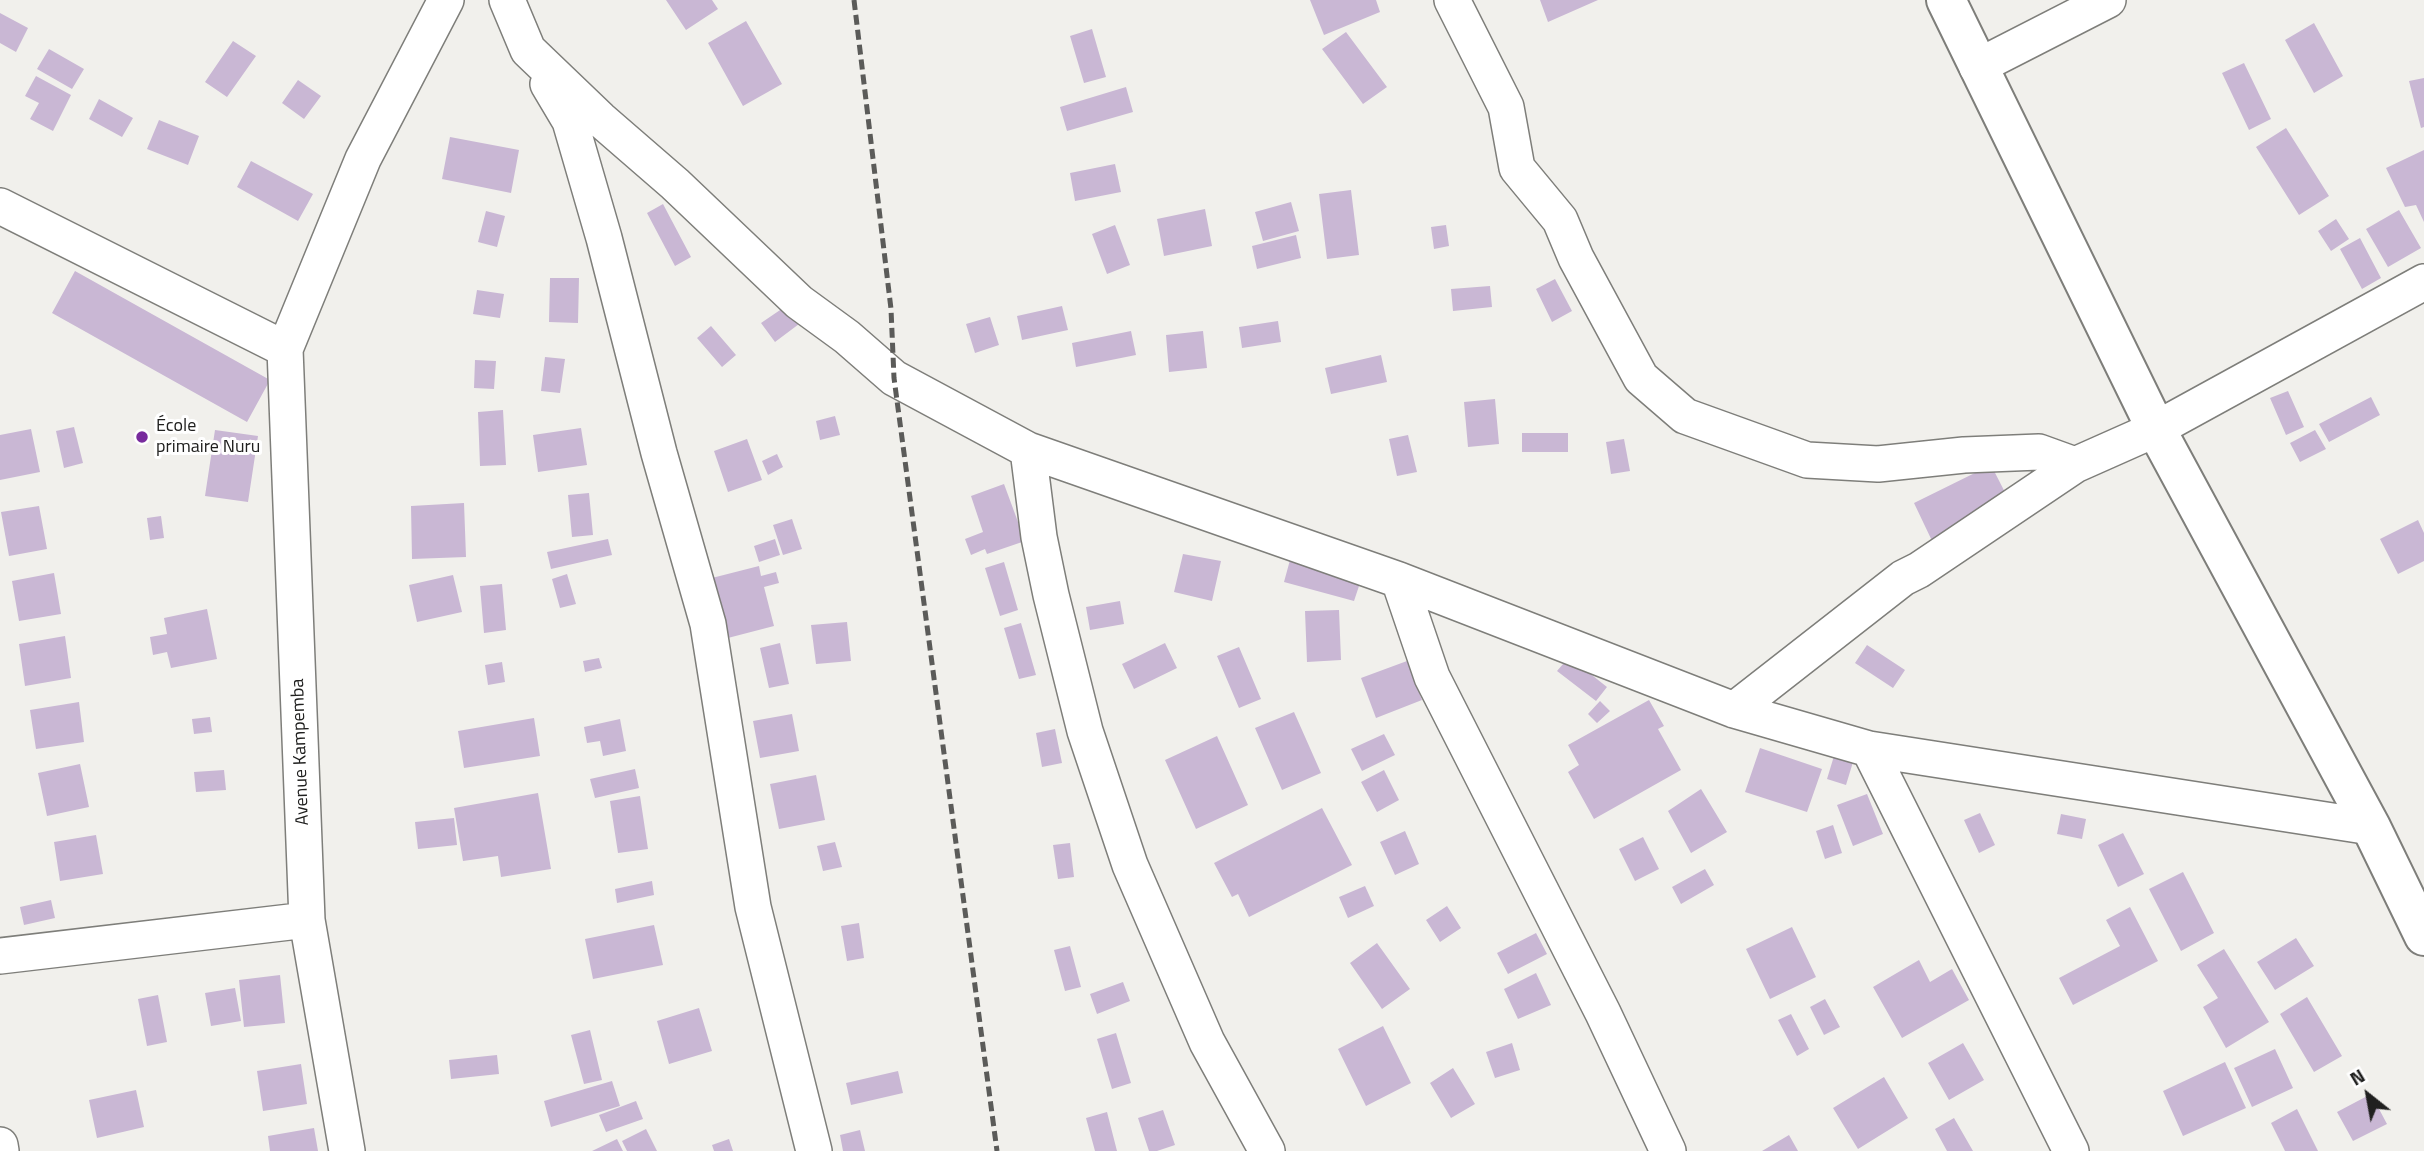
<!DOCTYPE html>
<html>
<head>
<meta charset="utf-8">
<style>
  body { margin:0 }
  #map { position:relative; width:2424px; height:1151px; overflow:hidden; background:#f1f0ec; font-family:"Titillium Web",sans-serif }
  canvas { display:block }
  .north { position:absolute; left:2333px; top:1060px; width:70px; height:70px; -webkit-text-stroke:5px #fff; paint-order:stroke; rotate:329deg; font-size:19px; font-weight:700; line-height:28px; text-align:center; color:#20201f }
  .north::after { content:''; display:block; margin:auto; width:24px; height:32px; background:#20201f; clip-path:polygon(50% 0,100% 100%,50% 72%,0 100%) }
</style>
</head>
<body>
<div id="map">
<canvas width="2424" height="1151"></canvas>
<div class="north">N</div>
</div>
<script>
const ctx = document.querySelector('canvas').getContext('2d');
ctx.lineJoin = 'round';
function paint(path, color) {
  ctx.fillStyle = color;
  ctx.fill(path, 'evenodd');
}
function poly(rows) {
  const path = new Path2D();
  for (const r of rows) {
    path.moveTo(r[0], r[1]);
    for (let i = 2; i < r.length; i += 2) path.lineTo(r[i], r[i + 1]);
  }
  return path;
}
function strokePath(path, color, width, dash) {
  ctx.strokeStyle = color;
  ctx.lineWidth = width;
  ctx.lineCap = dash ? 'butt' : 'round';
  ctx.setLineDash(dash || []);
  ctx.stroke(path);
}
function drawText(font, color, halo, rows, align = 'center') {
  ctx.font = font + ' "Titillium Web",sans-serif';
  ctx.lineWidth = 6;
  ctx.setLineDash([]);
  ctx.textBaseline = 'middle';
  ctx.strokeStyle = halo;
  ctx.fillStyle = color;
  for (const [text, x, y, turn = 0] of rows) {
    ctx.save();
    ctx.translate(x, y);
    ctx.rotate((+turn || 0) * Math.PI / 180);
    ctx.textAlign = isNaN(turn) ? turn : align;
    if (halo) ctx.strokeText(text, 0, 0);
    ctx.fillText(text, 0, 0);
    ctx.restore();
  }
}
const building = poly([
  [666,0,712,0,718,9,686,30],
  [1310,0,1376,0,1380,12,1324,35],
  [1540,0,1598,0,1548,22],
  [0,13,28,28,16,52,0,43],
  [746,21,782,84,743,106,708,43],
  [2314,23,2343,76,2314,93,2285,40],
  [1092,29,1106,77,1084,83,1070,36],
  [1346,32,1387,87,1363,104,1322,49],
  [233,41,256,56,227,97,205,82],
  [49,49,84,69,72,89,37,69],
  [2244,63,2271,119,2249,130,2222,73],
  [36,76,71,95,53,131,30,119,39,103,25,96],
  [2424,78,2424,127,2421,128,2409,81],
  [298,80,321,96,304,119,282,103],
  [1126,87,1133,112,1067,131,1060,107],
  [99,99,133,118,122,137,89,119],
  [159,120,199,136,188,165,147,149],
  [2286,128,2329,196,2299,215,2256,147],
  [450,137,519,150,511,193,442,179],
  [2424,150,2424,222,2416,205,2405,207,2386,168],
  [251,161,313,194,298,221,237,187],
  [1115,164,1121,192,1075,201,1070,173],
  [1351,190,1359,255,1327,259,1319,194],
  [1291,202,1299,231,1263,241,1255,212],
  [663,204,691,257,675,266,647,213],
  [1205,209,1212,246,1164,256,1157,219],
  [2399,210,2421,248,2388,267,2366,229],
  [486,211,505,216,497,247,478,242],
  [2336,219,2349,239,2331,251,2318,231],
  [1115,225,1130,265,1107,274,1092,234],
  [1446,225,1449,246,1434,249,1431,227],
  [1296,235,1301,258,1257,269,1252,246],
  [2360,238,2381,278,2362,289,2340,249],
  [75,271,270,380,247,422,52,313],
  [550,278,579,278,578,323,549,322],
  [1555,279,1572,311,1552,322,1536,289],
  [1490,286,1492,307,1453,311,1451,289],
  [477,290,504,294,500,318,473,314],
  [786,306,799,324,775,342,761,323],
  [1062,306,1068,330,1022,340,1017,316],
  [990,317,999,345,975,353,966,324],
  [1278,321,1281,342,1242,348,1239,327],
  [711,326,736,355,722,367,697,338],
  [1131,331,1136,355,1076,367,1072,343],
  [1203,331,1207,368,1169,372,1166,335],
  [1381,355,1387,382,1331,394,1325,368],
  [545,357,565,359,560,393,541,391],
  [475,360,496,361,494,389,474,388],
  [2288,391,2304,427,2286,435,2270,398],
  [2371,397,2380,415,2329,442,2319,424],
  [1495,399,1499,444,1468,447,1464,402],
  [503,410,506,465,480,466,478,412],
  [835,416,840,435,820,440,816,421],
  [74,427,83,463,64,468,56,431],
  [581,428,587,465,538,472,533,435],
  [31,429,40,472,0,480,0,435],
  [215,430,258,436,248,502,205,496],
  [2315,430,2326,449,2300,462,2290,443],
  [1522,433,1568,433,1568,452,1522,452],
  [1408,435,1417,472,1397,476,1389,439],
  [747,439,762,480,728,492,714,451],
  [1624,439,1630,471,1611,474,1606,442],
  [777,454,783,467,768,475,762,461],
  [1991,465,2012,506,1934,545,1914,503],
  [1004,484,1025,541,987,554,985,549,971,555,965,539,983,532,971,496],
  [589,493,593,535,572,537,568,495],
  [464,503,466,557,412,559,411,506],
  [39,506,47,549,9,556,1,512],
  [161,516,164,538,150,540,147,518],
  [792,519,802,549,783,555,773,525],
  [2418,520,2424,533,2424,561,2398,574,2380,539],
  [608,539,612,555,551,569,547,552],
  [775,539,780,555,759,562,754,546],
  [1183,554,1221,561,1212,601,1174,592],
  [1290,560,1361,580,1354,601,1284,582],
  [1004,562,1018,610,1000,616,985,568],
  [759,566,761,576,776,572,779,583,764,587,774,626,724,639,708,579],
  [54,573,61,614,19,621,12,581],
  [567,574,576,604,560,608,552,579],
  [453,575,462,612,417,622,409,585],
  [502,584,506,630,484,633,480,586],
  [1120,601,1124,624,1090,630,1086,607],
  [207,609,217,659,171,668,167,652,153,655,150,637,167,634,164,618],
  [1339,610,1341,660,1307,662,1305,611],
  [847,622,851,661,816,664,811,625],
  [1021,623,1036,675,1019,679,1004,628],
  [65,636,71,678,25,686,19,644],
  [780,643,789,684,769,688,760,648],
  [1165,643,1177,668,1134,689,1122,664],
  [1867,645,1905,670,1893,688,1855,663],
  [1239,647,1261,699,1239,708,1217,656],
  [1569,657,1607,687,1596,701,1557,671],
  [599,658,602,668,585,672,583,661],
  [1407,661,1422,700,1376,718,1361,678],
  [502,662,505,682,488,685,485,665],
  [1649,700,1664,726,1658,729,1681,770,1594,819,1568,772,1579,765,1568,745],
  [1600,701,1610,711,1597,723,1588,714],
  [79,702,84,742,36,749,30,710],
  [1294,712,1321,773,1282,790,1255,728],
  [792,714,799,751,760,758,753,721],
  [210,717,212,732,194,734,192,719],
  [534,718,540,756,464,768,458,731],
  [620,719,626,751,603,756,600,741,587,743,584,727],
  [1055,729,1062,763,1042,767,1036,733],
  [1384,734,1395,755,1362,771,1351,749],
  [1217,736,1248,805,1196,829,1165,760],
  [1760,748,1822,769,1807,812,1745,792],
  [1834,756,1853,762,1846,785,1827,779],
  [80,764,89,807,47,816,38,773],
  [635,769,639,788,595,798,590,779],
  [224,770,226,790,196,792,194,772],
  [1384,770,1399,800,1377,812,1361,782],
  [816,775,825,820,779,829,770,784],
  [1701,789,1727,832,1691,853,1668,811],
  [538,793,551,869,501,877,498,856,463,861,454,808],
  [1867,794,1883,834,1853,846,1837,805],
  [640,796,648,849,618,853,610,801],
  [1322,808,1352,865,1249,917,1238,894,1232,897,1214,863],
  [1980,813,1995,845,1979,853,1964,820],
  [2061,814,2086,819,2082,839,2057,834],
  [454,818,457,845,418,849,415,822],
  [1833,825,1842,853,1825,859,1816,831],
  [1405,831,1419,864,1395,875,1380,842],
  [2123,833,2144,874,2118,887,2098,845],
  [96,835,103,874,60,881,54,842],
  [1643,837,1659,869,1635,881,1619,849],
  [835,842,842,867,823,871,817,846],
  [1070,843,1074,877,1058,879,1053,845],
  [1705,869,1714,885,1681,904,1672,887],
  [2183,872,2214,933,2181,951,2149,889],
  [652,881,654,895,617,903,615,889],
  [1365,886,1374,906,1348,918,1339,897],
  [51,900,55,918,24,925,20,907],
  [1447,906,1461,928,1440,942,1426,920],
  [2130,907,2158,961,2073,1005,2059,978,2120,946,2106,920],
  [859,923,864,958,847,961,841,926],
  [654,925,663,965,593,979,585,939],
  [1792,927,1816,977,1770,999,1746,949],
  [1536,933,1547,954,1508,974,1497,953],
  [2296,938,2314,966,2275,990,2257,962],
  [1377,943,1410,989,1382,1009,1350,963],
  [1070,946,1081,987,1065,991,1054,950],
  [2224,949,2269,1022,2226,1048,2203,1007,2218,998,2197,965],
  [1919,960,1930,982,1952,969,1969,1000,1902,1038,1873,987],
  [1536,973,1551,1005,1518,1019,1504,989],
  [280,975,285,1023,244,1027,239,980],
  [1123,982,1130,1001,1097,1014,1090,994],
  [235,988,241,1021,211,1026,205,993],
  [158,995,167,1042,147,1046,138,999],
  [2307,997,2342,1056,2314,1072,2280,1014],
  [1825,999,1840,1027,1824,1035,1810,1007],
  [699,1008,712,1051,669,1064,657,1021],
  [1791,1014,1809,1049,1797,1056,1778,1020],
  [1383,1026,1411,1083,1366,1106,1338,1049],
  [590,1030,602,1080,584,1084,571,1035],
  [1116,1033,1131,1083,1112,1089,1097,1039],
  [1512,1043,1520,1070,1495,1078,1486,1052],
  [1963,1043,1984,1080,1949,1100,1928,1063],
  [2275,1049,2293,1088,2252,1107,2234,1068],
  [497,1055,499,1074,451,1079,449,1060],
  [2225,1062,2246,1108,2183,1136,2163,1091],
  [301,1064,307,1104,263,1111,257,1071],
  [1453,1068,1475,1104,1451,1118,1430,1083],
  [898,1071,903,1093,851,1105,846,1083],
  [1884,1077,1908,1118,1858,1149,1833,1108],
  [612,1081,620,1106,551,1127,544,1101],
  [136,1090,144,1127,97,1138,89,1100],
  [2371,1094,2387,1124,2353,1141,2337,1112],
  [636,1101,643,1119,606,1132,599,1115],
  [2297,1109,2318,1151,2285,1151,2271,1123],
  [1163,1110,1175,1145,1157,1151,1149,1151,1138,1118],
  [1107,1112,1117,1151,1095,1151,1086,1118],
  [1954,1118,1973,1151,1947,1151,1935,1129],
  [314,1128,318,1151,270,1151,268,1136],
  [646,1129,657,1151,627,1151,622,1141],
  [860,1130,865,1151,843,1151,840,1135],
  [1789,1135,1798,1151,1762,1151],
  [617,1139,623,1151,592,1151],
  [729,1139,733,1151,714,1151,712,1145]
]);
const minor = poly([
  [507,0,528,50,600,119,675,184,799,302,847,337,894,378,1028,450,1399,580,1734,710,1869,749,2371,827],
  [1452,0,1506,107,1517,168,1560,220,1576,258,1641,378,1685,416,1807,460,1878,464,1964,455,2039,452,2075,465],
  [1977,67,2108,0],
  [548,84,570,121,604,238,659,453,708,624,753,907,814,1151],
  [0,206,285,349,363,159,446,0],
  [285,349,307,920,347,1151],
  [1028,450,1039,537,1051,595,1085,731,1130,865,1207,1042,1267,1151],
  [1399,580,1432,677,1603,1013,1668,1151],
  [1734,710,1903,578,1919,570,2075,465,2156,429,2424,282],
  [1869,749,2071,1151],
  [0,956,307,920],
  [0,1145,1,1151]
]);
const trunk = poly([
  [1946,0,2156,429,2371,827,2424,936]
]);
const rail = poly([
  [854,0,891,309,894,378,997,1151]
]);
const markers = [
  [142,437,7,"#782b9d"]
];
const poiNames = [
  ["École",156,427],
  ["primaire Nuru",156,448]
];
const streetNames = [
  ["Avenue Kampemba",301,752,-92]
];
paint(building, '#c9b7d4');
strokePath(minor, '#7e7e7a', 38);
strokePath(trunk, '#7e7e7a', 42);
strokePath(minor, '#fff', 35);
strokePath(trunk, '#fff', 38);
strokePath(rail, '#5b5b59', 5, [10, 5]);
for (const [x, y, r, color] of markers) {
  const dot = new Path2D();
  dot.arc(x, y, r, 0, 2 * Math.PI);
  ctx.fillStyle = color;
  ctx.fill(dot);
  strokePath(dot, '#fff', 2.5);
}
drawText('18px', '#20201f', '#fff', poiNames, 'left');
drawText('18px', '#20201f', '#fff', streetNames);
</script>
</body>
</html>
